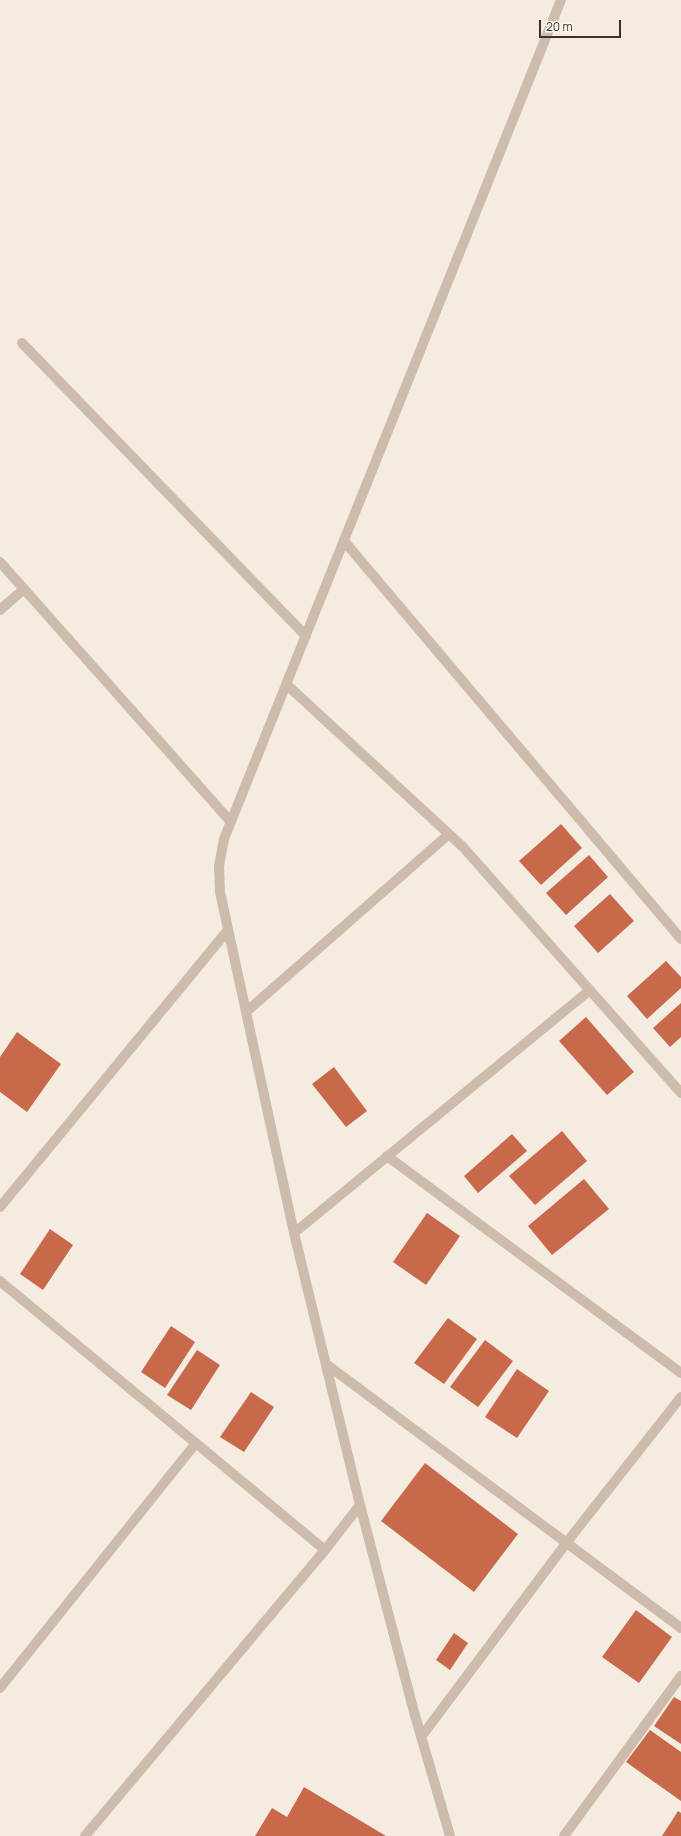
<!DOCTYPE html>
<html>
<head>
<meta charset="utf-8">
<style>
  body { margin:0 }
  #map { position:relative; width:681px; height:1836px; overflow:hidden; background:#f4ebe1; font-family:Manrope,sans-serif }
  canvas { display:block }
  .scale { position:absolute; left:539px; top:20px; width:82px; height:18px; box-sizing:border-box; border:2px solid #3b302b; border-top:0; padding-left:5px; font-size:12px; line-height:14px; white-space:nowrap; color:#3b302b; -webkit-text-stroke:3px #fbf5ee; paint-order:stroke }
</style>
</head>
<body>
<div id="map">
<canvas width="681" height="1836"></canvas>
<div class="scale">20 m</div>
</div>
<script>
const ctx = document.querySelector('canvas').getContext('2d');
ctx.lineJoin = 'round';
function paint(path, color) {
  ctx.fillStyle = color;
  ctx.fill(path, 'evenodd');
}
function poly(rows) {
  const path = new Path2D();
  for (const r of rows) {
    path.moveTo(r[0], r[1]);
    for (let i = 2; i < r.length; i += 2) path.lineTo(r[i], r[i + 1]);
  }
  return path;
}
function strokePath(path, color, width, dash) {
  ctx.strokeStyle = color;
  ctx.lineWidth = width;
  ctx.lineCap = dash ? 'butt' : 'round';
  ctx.setLineDash(dash || []);
  ctx.stroke(path);
}
const building = poly([
  [561,824,582,848,541,885,519,861],
  [589,855,608,877,566,915,546,893],
  [610,894,634,921,598,953,574,926],
  [666,961,681,977,681,988,647,1019,627,996],
  [681,1003,681,1037,670,1047,653,1028],
  [586,1017,634,1072,607,1095,559,1041],
  [17,1032,61,1064,27,1112,0,1092,0,1057],
  [334,1067,367,1111,346,1127,312,1084],
  [562,1131,587,1161,535,1205,509,1176],
  [512,1134,527,1151,478,1193,464,1176],
  [584,1179,609,1209,552,1255,528,1226],
  [427,1213,460,1236,426,1285,393,1262],
  [50,1229,73,1245,43,1290,20,1274],
  [448,1318,477,1339,444,1384,414,1363],
  [171,1326,195,1342,165,1388,141,1372],
  [485,1340,513,1361,478,1407,450,1387],
  [197,1350,220,1365,191,1410,167,1395],
  [517,1369,549,1391,517,1438,485,1417],
  [251,1392,274,1407,244,1452,220,1437],
  [425,1463,518,1534,474,1592,381,1521],
  [636,1610,672,1637,639,1683,602,1657],
  [454,1633,468,1643,450,1670,436,1660],
  [674,1697,681,1701,681,1744,654,1726],
  [650,1730,681,1752,681,1801,626,1762],
  [304,1787,386,1836,255,1836,272,1808,287,1817],
  [678,1811,681,1813,681,1836,662,1836]
]);
const street = poly([
  [22,343,306,636],
  [344,541,681,939],
  [0,562,231,822],
  [0,610,24,589],
  [286,684,463,847,681,1093],
  [246,1012,449,834],
  [387,1156,681,1373],
  [0,1207,228,930],
  [294,1233,590,990],
  [0,1281,325,1550],
  [326,1364,681,1628],
  [0,1688,196,1443],
  [421,1737,567,1542,681,1397],
  [85,1836,325,1550,360,1505],
  [450,1836,414,1712,360,1505,294,1233,220,892,219,866,224,839,561,0],
  [564,1836,681,1676]
]);
paint(building, '#c8694b');
strokePath(street, '#cdbbac', 10);
</script>
</body>
</html>
